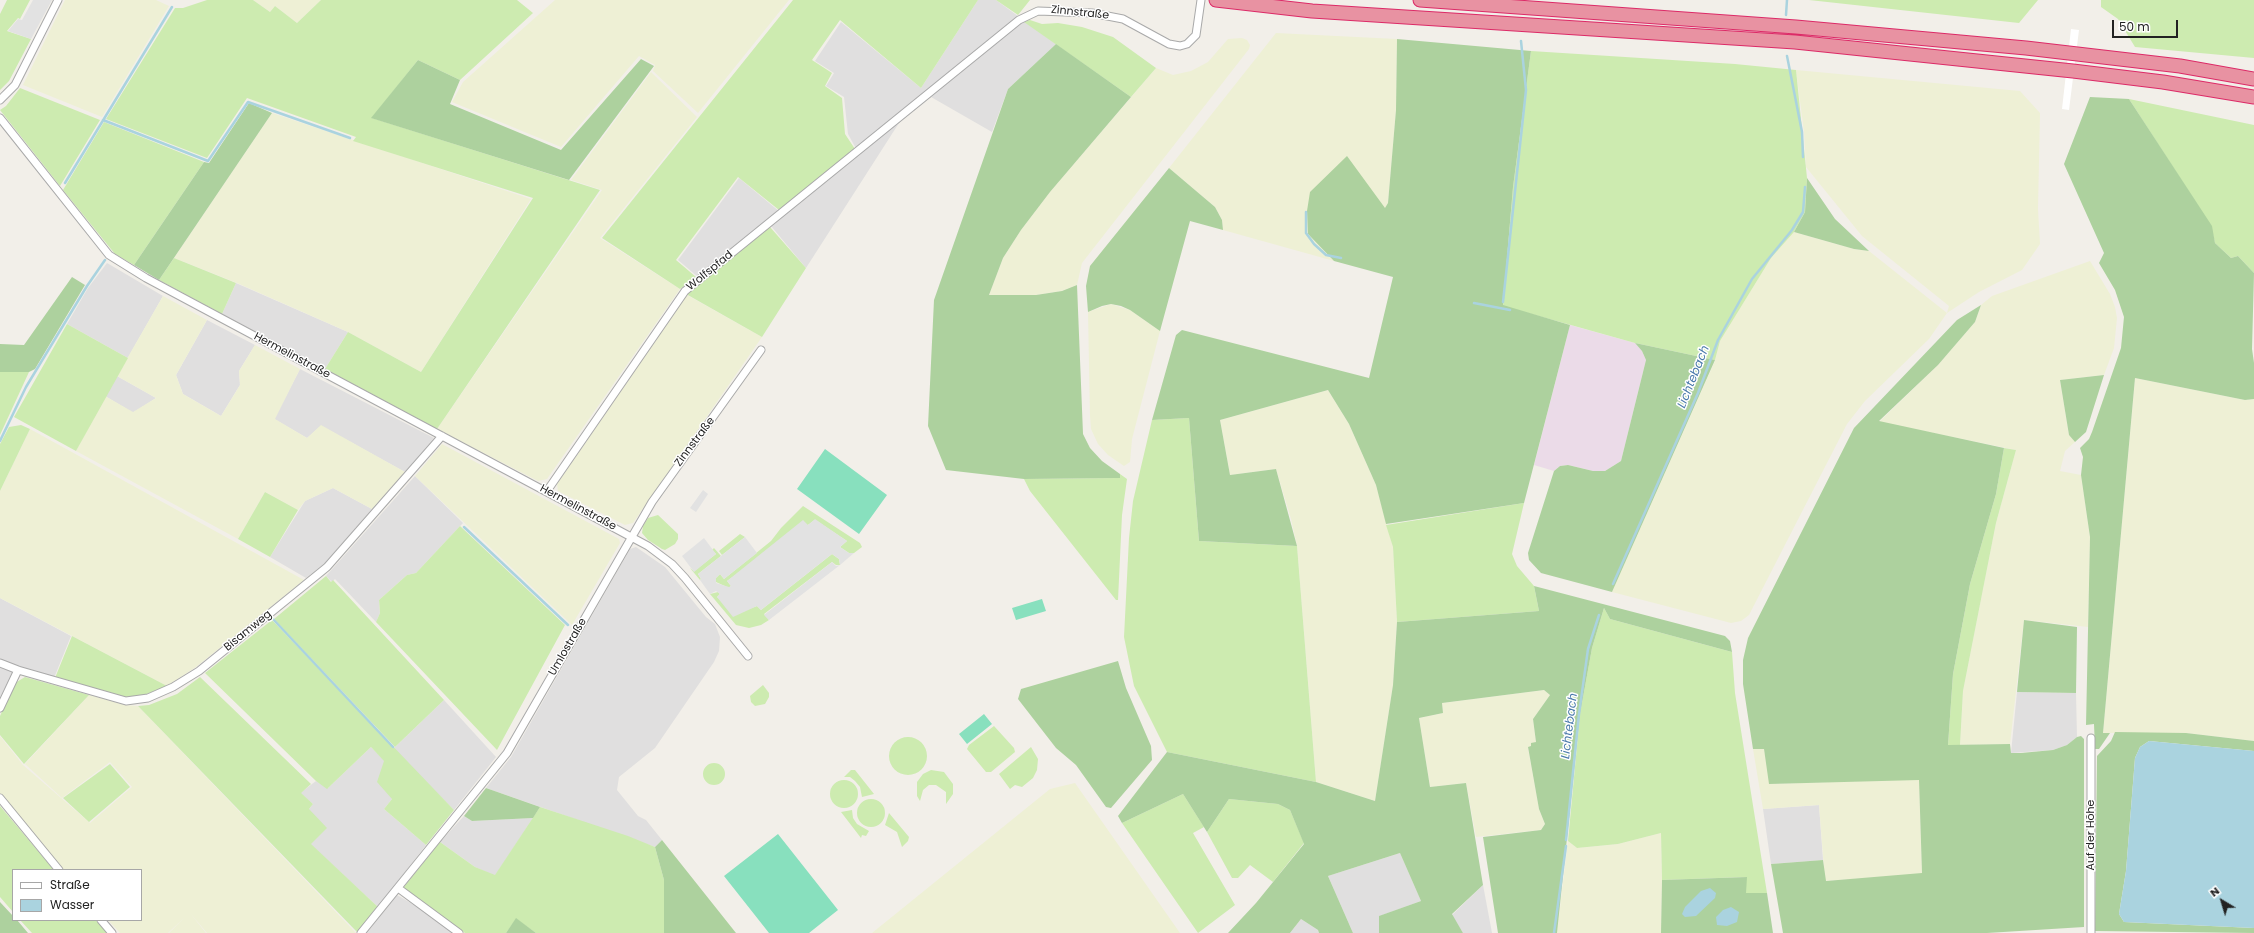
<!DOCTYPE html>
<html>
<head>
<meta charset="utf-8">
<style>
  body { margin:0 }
  #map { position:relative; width:2254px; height:933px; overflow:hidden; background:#f2efe9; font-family:Poppins,sans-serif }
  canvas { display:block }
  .legend { position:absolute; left:12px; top:869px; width:130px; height:52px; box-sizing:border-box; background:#fff; border:1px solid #a7a7a7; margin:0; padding:5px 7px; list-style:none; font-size:12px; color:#222 }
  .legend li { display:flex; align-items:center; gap:8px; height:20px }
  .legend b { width:20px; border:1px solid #a7a7a7 }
  .north { position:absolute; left:2202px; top:881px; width:40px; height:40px; -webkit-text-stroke:3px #fff; paint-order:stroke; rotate:322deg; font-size:11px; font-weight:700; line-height:16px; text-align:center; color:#222 }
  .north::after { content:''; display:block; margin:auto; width:14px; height:18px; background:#222; clip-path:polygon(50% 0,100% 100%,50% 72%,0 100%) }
  .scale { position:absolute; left:2112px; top:20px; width:66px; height:18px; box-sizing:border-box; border:2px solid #222; border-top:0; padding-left:5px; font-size:12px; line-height:14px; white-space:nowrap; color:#222; -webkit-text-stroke:3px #fff; paint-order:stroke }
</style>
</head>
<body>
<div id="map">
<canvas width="2254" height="933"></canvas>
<ul class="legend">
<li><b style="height:5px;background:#fff"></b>Straße</li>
<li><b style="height:11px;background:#aad3df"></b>Wasser</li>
</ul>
<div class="north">N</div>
<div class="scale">50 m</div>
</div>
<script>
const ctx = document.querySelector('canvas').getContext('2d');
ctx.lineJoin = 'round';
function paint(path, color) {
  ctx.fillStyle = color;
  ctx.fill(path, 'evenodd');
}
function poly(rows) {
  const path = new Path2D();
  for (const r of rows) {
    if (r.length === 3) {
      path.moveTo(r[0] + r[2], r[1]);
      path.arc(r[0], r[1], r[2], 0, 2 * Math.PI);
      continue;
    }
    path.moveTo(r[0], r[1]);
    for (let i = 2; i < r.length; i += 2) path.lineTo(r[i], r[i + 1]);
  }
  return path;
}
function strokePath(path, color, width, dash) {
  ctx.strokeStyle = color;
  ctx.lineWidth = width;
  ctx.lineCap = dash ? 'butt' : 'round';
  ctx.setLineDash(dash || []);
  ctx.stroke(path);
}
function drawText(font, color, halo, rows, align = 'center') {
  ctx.font = font + ' Poppins,sans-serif';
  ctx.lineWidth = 3;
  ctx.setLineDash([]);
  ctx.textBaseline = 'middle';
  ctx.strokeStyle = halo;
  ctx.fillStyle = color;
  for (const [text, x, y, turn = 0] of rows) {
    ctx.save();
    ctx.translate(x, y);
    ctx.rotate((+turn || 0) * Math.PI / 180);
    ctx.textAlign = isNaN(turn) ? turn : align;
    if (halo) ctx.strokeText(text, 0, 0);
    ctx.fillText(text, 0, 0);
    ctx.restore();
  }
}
const residential = poly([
  [978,0,996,0,1056,44,1008,89,992,132,931,97,899,123,806,268,771,226,859,154,848,134,844,97,826,86,834,73,815,61,841,22,921,88],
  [739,178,780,212,698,277,678,260],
  [107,263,163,296,128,358,67,324,88,288],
  [236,283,348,332,325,369,222,314],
  [207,320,255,345,239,371,240,385,221,416,183,394,176,375],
  [300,369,434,438,405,472,321,426,307,438,274,419],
  [117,376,156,398,133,413,105,396],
  [415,476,463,523,416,573,407,575,379,600,380,613,376,622,335,579,332,582,326,576],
  [333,488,372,509,325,563,306,578,270,557,305,501],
  [636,547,665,567,706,617,715,624,720,637,719,651,714,662,655,748,619,777,617,790,638,816,646,820,662,840,655,847,486,788,511,757,630,549],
  [0,598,71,636,54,678,18,667,0,700],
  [2017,692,2076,693,2077,737,2067,745,2053,750,2011,753],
  [444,700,496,757,454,810,393,749],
  [371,747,385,761,392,799,384,809,426,845,378,907,310,844,309,809,313,804,300,793,316,781,328,788],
  [1819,805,1823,860,1771,864,1763,809],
  [464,816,472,821,533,818,495,876,475,867,440,842],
  [1400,853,1421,901,1380,916,1379,933,1353,933,1328,876],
  [1483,885,1492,933,1463,933,1452,915],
  [397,895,416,906,453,933,367,933],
  [1301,919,1318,930,1319,933,1290,933]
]);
const industrial = poly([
  [1570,325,1635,343,1642,351,1646,360,1621,461,1605,471,1593,471,1568,465,1560,466,1554,471,1534,465]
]);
const farmland = poly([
  [65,0,156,0,169,6,102,117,23,85],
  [253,0,321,0,297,23,275,6,270,12],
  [555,0,789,0,698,113,653,71,655,65,639,56,561,147,452,102,463,82],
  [1276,33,1397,39,1396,110,1388,203,1386,208,1308,234,1334,261,1223,230,1222,220,1215,207,1169,168],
  [1242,38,1247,40,1250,45,1249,49,1082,263,1077,285,1062,291,1036,295,989,295,1003,258,1021,230,1050,192,1156,68,1173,75,1191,71,1208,62,1228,39],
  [1796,70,2020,91,2040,113,2038,209,2040,244,2022,270,1979,292,1947,313,1929,339,1865,401,1847,424,1749,615,1741,621,1731,623,1612,592,1715,361,1720,341,1771,258,1794,232,1854,249,1869,251,1947,313,1949,306,1862,236,1806,167,1804,132],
  [651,72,697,117,600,238,680,289,547,479,538,481,437,429,602,190,571,180],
  [272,113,531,199,421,372,348,332,237,283,174,258],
  [2090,261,2110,294,2115,307,2117,318,2114,348,2104,375,2060,380,2069,435,2075,442,2065,451,2060,471,2081,475,2090,537,2088,627,2024,620,2010,744,1960,745,1963,691,1996,523,2016,450,1879,422,1938,365,1975,322,1981,305,1992,296],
  [687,295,762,337,633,523,625,525,558,491,557,484],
  [163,296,207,320,176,375,183,394,221,416,240,385,239,371,255,345,300,369,275,419,307,438,321,425,405,472,372,509,333,488,305,501,298,510,265,492,238,539,76,451,105,396,133,412,156,398,117,376],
  [1111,304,1130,310,1160,331,1132,439,1130,462,1124,466,1108,455,1098,444,1091,429,1090,416,1088,312],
  [2135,378,2245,400,2254,399,2254,741,2186,733,2103,733],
  [1328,390,1349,424,1376,485,1393,547,1397,622,1393,685,1375,801,1316,782,1297,546,1291,519,1276,469,1230,475,1220,420],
  [30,429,304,580,196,667,167,686,0,598,0,491],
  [442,444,619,539,620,543,572,625,415,476],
  [1544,690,1550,695,1533,719,1536,742,1528,748,1539,809,1545,824,1541,830,1476,837,1466,783,1430,787,1419,718,1443,713,1442,703],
  [89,695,125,705,138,706,356,933,207,933,190,913,206,933,169,933,184,918,168,933,120,933,108,920,141,920,141,870,64,870,0,794,0,736,23,765,90,823,132,787,110,762,62,798,25,764],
  [1753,749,1764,749,1770,784,1919,779,1922,874,1825,881,1819,805,1763,809],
  [1075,783,1180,933,872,933,1050,789],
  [1661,833,1662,880,1661,933,1557,933,1568,841,1577,848,1618,844]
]);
const grass = poly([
  [7,0,30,0,20,19,18,18,7,31,31,39,9,81,0,90,0,14],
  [207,0,253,0,270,12,275,6,297,23,321,0,517,0,533,13,460,80,418,60,372,118,600,190,437,429,325,369,348,332,421,372,533,198,353,141,356,137,247,98,207,158,106,119,175,8,183,8],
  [793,0,978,0,921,88,840,20,812,60,832,73,825,86,842,98,845,134,855,149,779,210,738,177,676,260,696,277,680,289,602,238],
  [996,0,1030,0,1018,15],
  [1809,0,2038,0,2019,23],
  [2101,0,2254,0,2254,58,2135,47,2118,19,2101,7],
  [1030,20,1042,24,1058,23,1082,27,1113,37,1156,68,1131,97,1024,22],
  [1531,51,1735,64,1796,70,1807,178,1805,212,1794,232,1771,258,1720,341,1715,360,1635,343,1503,306,1513,187],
  [20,88,100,120,60,186,0,110,6,106],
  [2129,99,2254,125,2254,273,2238,256,2231,258,2215,243,2211,226],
  [104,122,204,162,134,265,115,254,63,190],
  [770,227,806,268,762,337,686,294],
  [174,258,236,283,222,314,159,280],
  [67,324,128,358,76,451,14,417],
  [0,372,29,372,0,435],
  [1189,418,1199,541,1297,546,1316,782,1167,752,1134,686,1124,637,1129,538,1133,501,1152,420],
  [21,425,30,429,0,491,0,444,9,427],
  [2004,448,2016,450,1996,523,1963,691,1960,745,1948,745,1953,674,1970,584,1996,494],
  [1120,474,1127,479,1122,515,1118,600,1116,600,1030,491,1024,479,1119,478],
  [265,492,298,510,270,557,238,539],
  [1524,503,1512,554,1517,566,1534,586,1539,611,1397,622,1393,547,1386,525],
  [803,506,860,543,862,547,854,553,849,553,840,547,847,541,815,520,727,581,731,586,729,588,716,582,716,578,720,574,724,579,771,541,781,528],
  [658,515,678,534,678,539,675,544,665,550,662,549,648,540,642,533,643,526,648,518],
  [460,526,565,625,497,750,376,622,380,613,379,600,407,575,416,573],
  [740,534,745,537,722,555,719,551],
  [714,548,721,556,698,574,701,579,700,580,690,568,694,571,716,554,712,550],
  [832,554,839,559,840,565,836,565,832,562,764,614,769,620,761,625,749,628,736,625,710,594,718,592,720,594,717,597,738,613,757,606,761,610],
  [326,576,331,582,333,580,444,700,395,747,274,619],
  [1604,608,1610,619,1732,652,1735,693,1767,893,1746,894,1746,877,1662,880,1661,833,1618,844,1577,848,1568,841,1580,714,1592,648],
  [272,620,454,810,426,845,384,809,392,799,377,782,384,761,371,747,327,789,316,781,205,673],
  [72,636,167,686,144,695,126,698,55,678],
  [25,677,89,695,24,764,0,735,0,716,15,683],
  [200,677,311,784,301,793,313,804,309,809,327,828,311,844,378,907,357,932,138,706,149,705,177,694],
  [763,685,769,693,769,697,765,704,755,706,751,702,750,696],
  [994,726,1014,748,1015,752,991,772,986,772,967,749,969,745],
  [908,756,19],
  [1031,747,1038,759,1037,770,1033,778,1022,787,1015,785,1010,789,999,774],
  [714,774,11],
  [110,764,130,787,89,822,63,798],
  [851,770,855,770,874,794,862,797,860,787,855,781,850,777,844,777],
  [931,770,944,772,953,784,953,794,946,804,946,792,936,785,929,785,923,790,920,801,917,796,917,782,923,774],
  [844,794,14],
  [1183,794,1204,827,1193,833,1235,905,1198,933,1122,823],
  [871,813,14],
  [1229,799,1278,804,1290,810,1304,843,1273,882,1250,865,1238,878,1232,878,1207,832],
  [0,806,54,870,13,870,13,912,0,897],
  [540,807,628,836,655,847,664,880,664,933,536,933,516,919,506,933,465,933,403,888,440,842,475,867,495,875],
  [852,810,853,818,857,824,869,831,866,836,862,835,861,838,841,812],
  [889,813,909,837,908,841,902,847,897,832,885,825],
  [20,920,96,920,107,933,32,933]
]);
const forest = poly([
  [1397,39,1531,51,1513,187,1503,305,1570,325,1524,503,1386,524,1376,485,1349,424,1328,390,1220,420,1230,475,1276,469,1297,546,1199,541,1189,418,1152,420,1176,335,1182,330,1369,378,1393,277,1334,261,1308,234,1307,211,1310,192,1347,156,1385,208,1388,203,1396,110],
  [1056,44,1131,97,1050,192,1021,230,1003,258,989,295,1036,295,1062,291,1077,285,1083,434,1090,448,1102,461,1120,474,1120,478,1024,479,946,470,928,426,934,300,1008,89],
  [641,59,654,66,569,180,371,118,418,60,460,80,450,104,561,150],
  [2090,97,2129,99,2212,226,2215,243,2231,258,2238,256,2254,273,2252,349,2254,363,2254,399,2245,400,2135,378,2103,733,2110,733,2099,749,2095,749,2094,724,2086,725,2090,537,2081,475,2083,457,2080,448,2089,439,2092,432,2121,348,2124,317,2115,290,2099,263,2104,253,2064,164],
  [249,103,272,113,159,280,134,265,204,162,209,163],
  [1169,168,1215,207,1222,220,1223,230,1190,221,1160,331,1130,310,1121,306,1111,304,1102,306,1088,312,1086,286,1090,266],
  [1807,178,1835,219,1869,251,1854,249,1794,232,1805,212],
  [72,277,85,285,35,369,29,372,0,372,0,344,24,345],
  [1981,305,1975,322,1938,365,1879,421,2004,448,1996,494,1970,584,1953,674,1948,745,2010,744,2011,753,2021,753,2053,750,2067,745,2077,737,2081,736,2084,739,2084,927,1987,933,1783,933,1771,864,1823,860,1826,881,1922,873,1919,780,1769,784,1764,749,1753,749,1743,684,1743,660,1748,638,1854,428,1957,320],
  [1635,343,1715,360,1612,592,1541,573,1529,560,1528,553,1554,471,1560,466,1568,465,1593,471,1605,471,1621,461,1646,360,1642,351],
  [2104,375,2086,432,2075,442,2069,435,2060,380],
  [1534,586,1725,636,1730,641,1732,652,1610,619,1604,608,1592,648,1580,714,1557,933,1498,933,1483,837,1541,830,1545,824,1539,809,1528,747,1531,746,1531,743,1536,742,1533,719,1550,695,1544,690,1442,703,1443,713,1419,718,1430,787,1466,783,1483,885,1452,914,1463,933,1379,933,1379,916,1421,901,1400,853,1328,876,1353,933,1319,933,1318,930,1301,919,1290,933,1228,933,1256,903,1304,844,1290,810,1278,804,1229,799,1207,832,1183,794,1122,823,1118,816,1167,752,1316,782,1375,801,1393,685,1397,622,1539,611],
  [2024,620,2077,627,2076,693,2017,692],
  [1118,661,1126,688,1151,746,1152,760,1111,808,1106,807,1076,765,1056,748,1018,699,1021,689],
  [2115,732,2186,733,2254,741,2254,751,2149,741,2140,747,2135,758,2126,871,2119,914,2124,922,2254,928,2254,933,2095,931,2097,756,2111,741],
  [486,788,540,807,533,818,472,821,464,816],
  [662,840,736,933,664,933,664,880,655,847],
  [1747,877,1746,893,1767,893,1773,933,1661,933,1662,880],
  [0,902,13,916,13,920,17,920,28,933,0,933],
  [516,918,536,933,506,933]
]);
const pitch = poly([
  [825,449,887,495,859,534,797,489],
  [1042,599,1046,611,1016,620,1012,608],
  [984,714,992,724,967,744,959,734],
  [778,834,838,910,809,933,769,933,724,876]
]);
const parking = poly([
  [33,0,52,0,31,39,8,31,18,19,22,20],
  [703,490,708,494,696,512,690,508],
  [815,519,847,541,840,547,849,553,854,553,840,565,769,620,764,615,832,562,836,566,840,565,839,559,832,554,761,610,757,606,733,617,717,597,720,594,716,591,710,594,700,580,701,579,698,574,745,537,757,553,724,579,720,574,716,578,716,583,729,587,731,586,727,581,803,520,808,525],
  [704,538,716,554,694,572,682,556]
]);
const water = poly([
  [2149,741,2254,751,2254,928,2124,922,2119,914,2126,871,2135,758,2140,747],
  [1710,888,1716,893,1715,898,1696,916,1685,917,1682,914,1685,907,1701,891],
  [1731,907,1739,912,1737,922,1727,926,1717,925,1716,917,1723,910]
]);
const pier = poly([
  [2071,29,2079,30,2069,110,2062,109]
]);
const stream = poly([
  [1786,15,1787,0],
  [1787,56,1802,132,1803,157],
  [103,120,208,161,248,102,350,138],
  [65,183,172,7],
  [1306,212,1306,233,1314,244,1326,255,1341,258],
  [1503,302,1526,90,1521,41],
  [1474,303,1510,310],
  [0,441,26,387,87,286,105,260],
  [464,527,568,625],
  [1613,584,1698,393,1718,340,1752,279,1792,230,1803,212,1805,187],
  [272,618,393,747],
  [1566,840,1579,714,1588,649,1599,615],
  [1554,933,1566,846]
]);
const street = poly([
  [0,100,15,85,58,0],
  [0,118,109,255,146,278,648,546,672,564,685,578,748,656],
  [547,491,685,291,1019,20,1038,11,1092,13,1123,19,1169,44,1180,46,1187,44,1196,35,1201,0],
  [0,663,18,670,126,701,148,698,173,687,199,671,327,567,442,436],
  [0,708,18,670],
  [0,798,59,870],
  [398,888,459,933],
  [101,920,112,933],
  [361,933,507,753,652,502,761,350],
  [2091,933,2091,738]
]);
const highway = poly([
  [1216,0,1312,11,1795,42,2073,71,2163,82,2254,97],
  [1420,0,1796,27,2026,48,2180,66,2254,79]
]);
const streetNames = [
  ["Zinnstraße",1080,13,6],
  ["Wolfspfad",710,271,-39],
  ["Hermelinstraße",292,356,28],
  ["Zinnstraße",695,442,-53],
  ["Hermelinstraße",578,508,28],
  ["Bisamweg",248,631,-39],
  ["Umlostraße",568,647,-60],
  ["Auf der Höhe",2091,835,-90]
];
const waterNames = [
  ["Lichtebach",1694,377,-68],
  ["Lichtebach",1570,726,-83]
];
paint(residential, '#e0dfdf');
paint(industrial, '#ebdbe8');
paint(farmland, '#eef0d5');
paint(grass, '#cdebb0');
paint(forest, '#add19e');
paint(pitch, '#88e0be');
paint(parking, '#e2e2e2');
paint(water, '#aad3df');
paint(pier, '#fff');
strokePath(stream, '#aad3df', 2.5);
strokePath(street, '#a9a9a9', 9);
strokePath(highway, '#dc2a67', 15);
strokePath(street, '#fff', 7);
strokePath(highway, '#e892a2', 13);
drawText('11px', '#222', '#fff', streetNames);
drawText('italic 12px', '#4a7aab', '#fff', waterNames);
</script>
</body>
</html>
